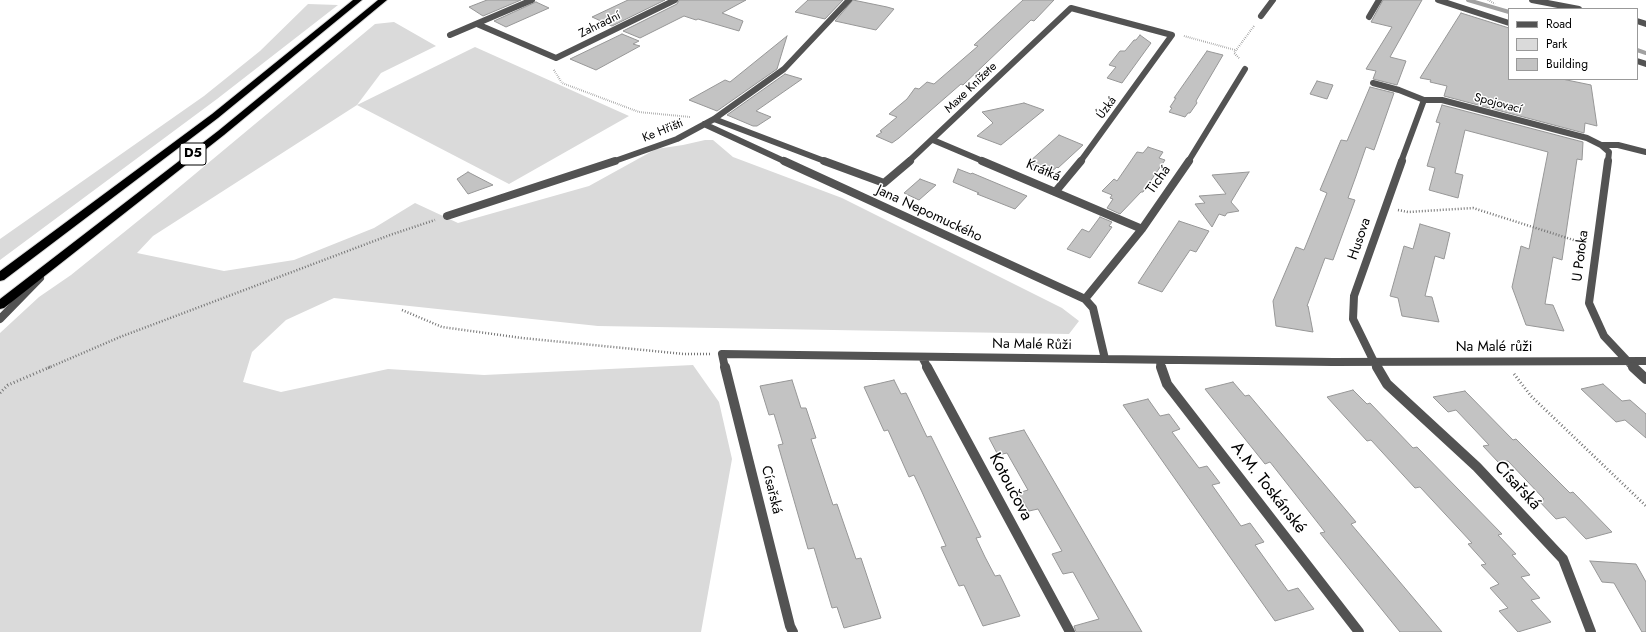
<!DOCTYPE html>
<html>
<head>
<meta charset="utf-8">
<style>
  body { margin:0 }
  #map { position:relative; width:1646px; height:632px; overflow:hidden; background:#fff; font-family:Jost,sans-serif }
  canvas { display:block }
  .legend { position:absolute; left:1508px; top:8px; width:130px; height:72px; box-sizing:border-box; background:#fff; border:1px solid #999; margin:0; padding:5px 7px; list-style:none; font-size:12px; color:#000 }
  .legend li { display:flex; align-items:center; gap:8px; height:20px }
  .legend b { width:20px; border:1px solid #999 }
</style>
</head>
<body>
<div id="map">
<canvas width="1646" height="632"></canvas>
<ul class="legend">
<li><b style="height:5px;background:#535353"></b>Road</li>
<li><b style="height:11px;background:#dadada"></b>Park</li>
<li><b style="height:11px;background:#c3c3c3"></b>Building</li>
</ul>
</div>
<script>
const ctx = document.querySelector('canvas').getContext('2d');
ctx.lineJoin = 'round';
function paint(path, color) {
  ctx.fillStyle = color;
  ctx.fill(path, 'evenodd');
}
function poly(rows) {
  const path = new Path2D();
  for (const r of rows) {
    path.moveTo(r[0], r[1]);
    for (let i = 2; i < r.length; i += 2) path.lineTo(r[i], r[i + 1]);
  }
  return path;
}
function strokePath(path, color, width, dash) {
  ctx.strokeStyle = color;
  ctx.lineWidth = width;
  ctx.lineCap = dash ? 'butt' : 'round';
  ctx.setLineDash(dash || []);
  ctx.stroke(path);
}
function drawText(font, color, halo, rows, align = 'center') {
  ctx.font = font + ' Jost,sans-serif';
  ctx.lineWidth = 3;
  ctx.setLineDash([]);
  ctx.textBaseline = 'middle';
  ctx.strokeStyle = halo;
  ctx.fillStyle = color;
  for (const [text, x, y, turn = 0] of rows) {
    ctx.save();
    ctx.translate(x, y);
    ctx.rotate((+turn || 0) * Math.PI / 180);
    ctx.textAlign = isNaN(turn) ? turn : align;
    if (halo) ctx.strokeText(text, 0, 0);
    ctx.fillText(text, 0, 0);
    ctx.restore();
  }
}
const green = poly([
  [308,4,338,5,217,99,0,260,0,239,204,96,260,51],
  [394,22,436,46,381,73,357,105,475,47,629,116,509,184,357,105,153,236,137,253,224,271,294,260,374,228,415,203,458,223,589,186,656,149,683,145,705,140,713,140,733,157,842,198,1062,308,1079,321,1069,334,598,326,334,298,286,320,252,352,243,382,281,392,388,369,484,375,693,365,719,402,732,459,701,632,0,632,0,333,39,297,71,275,159,204,375,24]
]);
const stream = poly([
  [1468,0,1509,12],
  [1637,50,1646,53]
]);
const building = poly([
  [487,0,521,0,483,16,469,7,487,0],
  [628,0,665,0,612,26,592,17,628,0],
  [679,0,746,0,722,13,743,21,739,31,698,19,696,20,684,16,640,38,623,31,677,4,679,0],
  [808,0,843,0,825,19,795,12,808,0],
  [853,0,887,7,894,9,876,30,835,21,853,0],
  [1023,0,1054,0,1034,21,1031,20,963,85,961,84,899,138,892,143,876,136,882,132,880,131,897,117,889,114,907,99,915,88,919,89,927,82,934,84,978,46,974,45,1023,0],
  [1383,0,1422,0,1390,57,1406,61,1397,85,1373,79,1376,71,1366,69,1392,27,1371,22,1383,0],
  [536,2,549,8,506,27,494,21,536,2],
  [1461,13,1509,28,1509,79,1562,79,1591,85,1597,126,1585,123,1584,133,1444,96,1447,86,1430,82,1431,80,1420,78,1461,13],
  [622,34,639,41,633,44,640,46,596,70,570,59,622,34],
  [1140,35,1151,43,1122,83,1107,78,1116,67,1109,65,1120,51,1125,51,1134,40,1136,40,1140,35],
  [787,36,777,69,717,111,689,100,725,80,730,82,787,36],
  [1207,51,1223,55,1196,101,1197,103,1190,113,1188,113,1185,117,1169,112,1172,108,1170,107,1176,98,1174,98,1207,51],
  [785,74,802,79,756,111,771,117,757,126,753,126,727,115,785,74],
  [1317,81,1333,85,1327,99,1310,94,1317,81],
  [1370,87,1394,93,1374,150,1366,147,1356,176,1348,198,1355,200,1333,260,1325,258,1307,306,1308,306,1313,332,1276,326,1273,301,1296,247,1304,250,1327,193,1320,190,1341,140,1347,141,1370,87],
  [1024,103,1044,110,1001,145,977,136,993,123,982,112,1024,103],
  [1442,105,1583,142,1582,160,1577,159,1562,260,1553,257,1545,304,1553,305,1564,331,1526,325,1512,287,1521,246,1529,249,1548,152,1465,130,1455,173,1463,175,1458,198,1429,190,1435,168,1427,166,1440,123,1436,122,1442,105],
  [1059,135,1083,145,1058,168,1057,167,1051,172,1028,163,1059,135],
  [1148,147,1163,152,1159,158,1165,160,1143,192,1141,192,1120,214,1107,208,1113,199,1110,198,1112,195,1102,191,1114,179,1117,181,1137,152,1143,153,1148,147],
  [958,169,971,174,972,173,1027,196,1015,209,977,194,979,193,953,182,958,169],
  [468,172,493,185,468,194,457,179,468,172],
  [1249,172,1231,202,1239,211,1227,213,1225,216,1219,214,1212,227,1195,204,1205,203,1199,196,1226,194,1212,175,1249,172],
  [920,179,936,185,919,200,904,193,920,179],
  [1100,217,1112,222,1109,226,1112,227,1090,258,1067,249,1082,229,1089,232,1100,217],
  [1179,221,1209,231,1196,252,1190,250,1162,292,1138,283,1179,221],
  [1420,224,1450,233,1444,259,1435,256,1425,296,1432,297,1439,322,1402,316,1398,298,1390,296,1404,246,1413,249,1420,224],
  [792,380,801,408,806,408,816,438,811,439,833,505,837,504,856,559,861,558,881,618,844,628,837,607,832,608,814,548,808,549,778,445,783,444,774,414,769,415,760,386,792,380],
  [894,380,901,394,906,393,927,437,931,436,981,537,976,538,985,557,995,576,1000,575,1020,616,983,626,964,585,959,586,941,547,946,546,922,492,914,475,909,477,888,430,884,431,864,387,894,380],
  [1233,382,1245,396,1249,395,1356,522,1351,524,1442,632,1400,632,1320,533,1325,532,1270,462,1265,464,1205,389,1233,382],
  [1603,384,1622,401,1630,400,1646,414,1646,438,1625,420,1616,422,1581,389,1603,384],
  [1353,390,1367,404,1370,403,1413,448,1417,447,1502,534,1498,535,1516,554,1512,555,1530,575,1521,577,1540,598,1531,600,1551,622,1518,632,1499,611,1508,608,1490,588,1499,584,1481,565,1486,564,1468,544,1472,543,1420,487,1415,488,1371,440,1367,441,1327,397,1353,390],
  [1465,391,1513,440,1516,439,1570,493,1573,492,1612,532,1586,539,1565,517,1556,519,1538,500,1544,499,1508,461,1499,463,1483,446,1489,445,1456,410,1448,412,1433,397,1465,391],
  [1148,399,1160,416,1169,414,1180,429,1172,432,1199,468,1207,466,1220,483,1212,485,1241,526,1250,523,1264,542,1255,545,1288,591,1298,588,1314,609,1275,621,1123,405,1148,399],
  [1024,430,1055,483,1142,632,1076,632,1074,626,1099,619,1073,572,1063,574,1052,554,1062,551,1038,509,1029,511,1018,493,1028,490,1007,453,998,455,989,438,1024,430],
  [1590,561,1636,564,1646,582,1646,632,1642,632,1614,583,1602,582,1590,561]
]);
const pathFar2 = poly([
  [1488,0,1495,4],
  [1184,36,1235,50],
  [1239,58,1234,53,1254,26],
  [554,70,562,83,639,112,690,117]
]);
const pathFar1 = poly([
  [1398,210,1408,212,1473,208,1583,243],
  [402,310,442,327,522,338,684,354,710,354],
  [48,368,120,337,390,235,435,220]
]);
const path = poly([
  [1514,374,1531,396,1646,506],
  [0,393,8,385,50,367]
]);
const laneFar1 = poly([
  [1369,17,1379,0]
]);
const lane = poly([
  [0,319,40,278]
]);
const streetFar2 = poly([
  [1438,0,1509,23],
  [1532,0,1579,9],
  [1261,16,1273,0],
  [1637,21,1646,24],
  [477,24,556,58,675,0],
  [450,35,532,0],
  [1637,61,1646,64],
  [1373,83,1399,90,1424,100,1442,100,1587,138,1601,145,1618,145,1646,152],
  [714,119,827,162],
  [704,124,786,162],
  [933,140,985,162],
  [1601,145,1609,152,1608,162],
  [612,162,677,139,714,119,784,69,849,0],
  [908,162,1071,8,1172,35,1080,162],
  [1188,162,1245,69],
  [1401,162,1424,100]
]);
const streetFar1 = poly([
  [784,161,1085,299,1093,308,1105,359],
  [824,161,884,183,910,161],
  [982,161,1142,229],
  [1608,161,1589,303,1604,336,1634,368],
  [1056,191,1081,161],
  [447,216,615,161],
  [1085,299,1142,229,1189,161],
  [922,357,928,368],
  [1159,360,1162,368],
  [725,368,722,354,1333,362,1646,361],
  [1377,368,1353,319,1354,296,1402,161]
]);
const street = poly([
  [725,367,790,626,793,632],
  [927,367,1070,632],
  [1161,367,1167,384,1359,632],
  [1377,367,1387,384,1477,467,1563,559,1591,632],
  [1633,367,1646,379]
]);
const highway = poly([
  [353,0,362,0,218,118,4,280,0,281,0,271,212,114,353,0],
  [378,0,387,0,224,135,4,308,0,309,0,299,218,131,378,0]
]);
const farStreetnames = [
  ["Zahradní",600,25,-26],
  ["Maxe Knížete",971,88,-44],
  ["Spojovací",1498,104,15],
  ["Úzká",1107,108,-54],
  ["Ke Hřišti",663,131,-22]
];
const shields = [
  [193,154,26]
];
const shieldNames = [
  ["D5",193,154]
];
const streetNames = [
  ["Krátká",1043,171,23],
  ["Tichá",1159,180,-55],
  ["Jana Nepomuckého",929,214,25],
  ["Husova",1360,239,-71],
  ["U Potoka",1581,256,-83],
  ["Na Malé Růži",1032,345,1],
  ["Na Malé růži",1494,348],
  ["Císařská",771,490,76]
];
const nearStreetnames = [
  ["Císařská",1517,486,47],
  ["Kotoučova",1010,487,62],
  ["A.M. Toskánské",1268,488,52]
];
paint(green, '#dadada');
strokePath(stream, '#a1a1a1', 4);
paint(building, '#c3c3c3');
strokePath(building, '#979797', 1);
strokePath(highway, '#dbdbdb', 2);
strokePath(pathFar2, '#757575', 2, [0.5, 1.5]);
strokePath(pathFar1, '#757575', 2.5, [1, 2]);
strokePath(path, '#757575', 3, [1, 2.5]);
strokePath(laneFar1, '#535353', 6);
strokePath(lane, '#535353', 8);
strokePath(streetFar2, '#535353', 6);
strokePath(streetFar1, '#535353', 8);
strokePath(street, '#535353', 10);
paint(highway, '#000');
drawText('12px', '#000', '#fff', farStreetnames);
for (const [x, y, w] of shields) {
  const box = new Path2D();
  box.roundRect(x - w / 2, y - 11, w, 22, 3);
  ctx.fillStyle = '#fff';
  ctx.fill(box);
  strokePath(box, '#000', 1);
}
drawText('bold 13px', '#000', null, shieldNames);
drawText('14px', '#000', '#fff', streetNames);
drawText('17px', '#000', '#fff', nearStreetnames);
</script>
</body>
</html>
